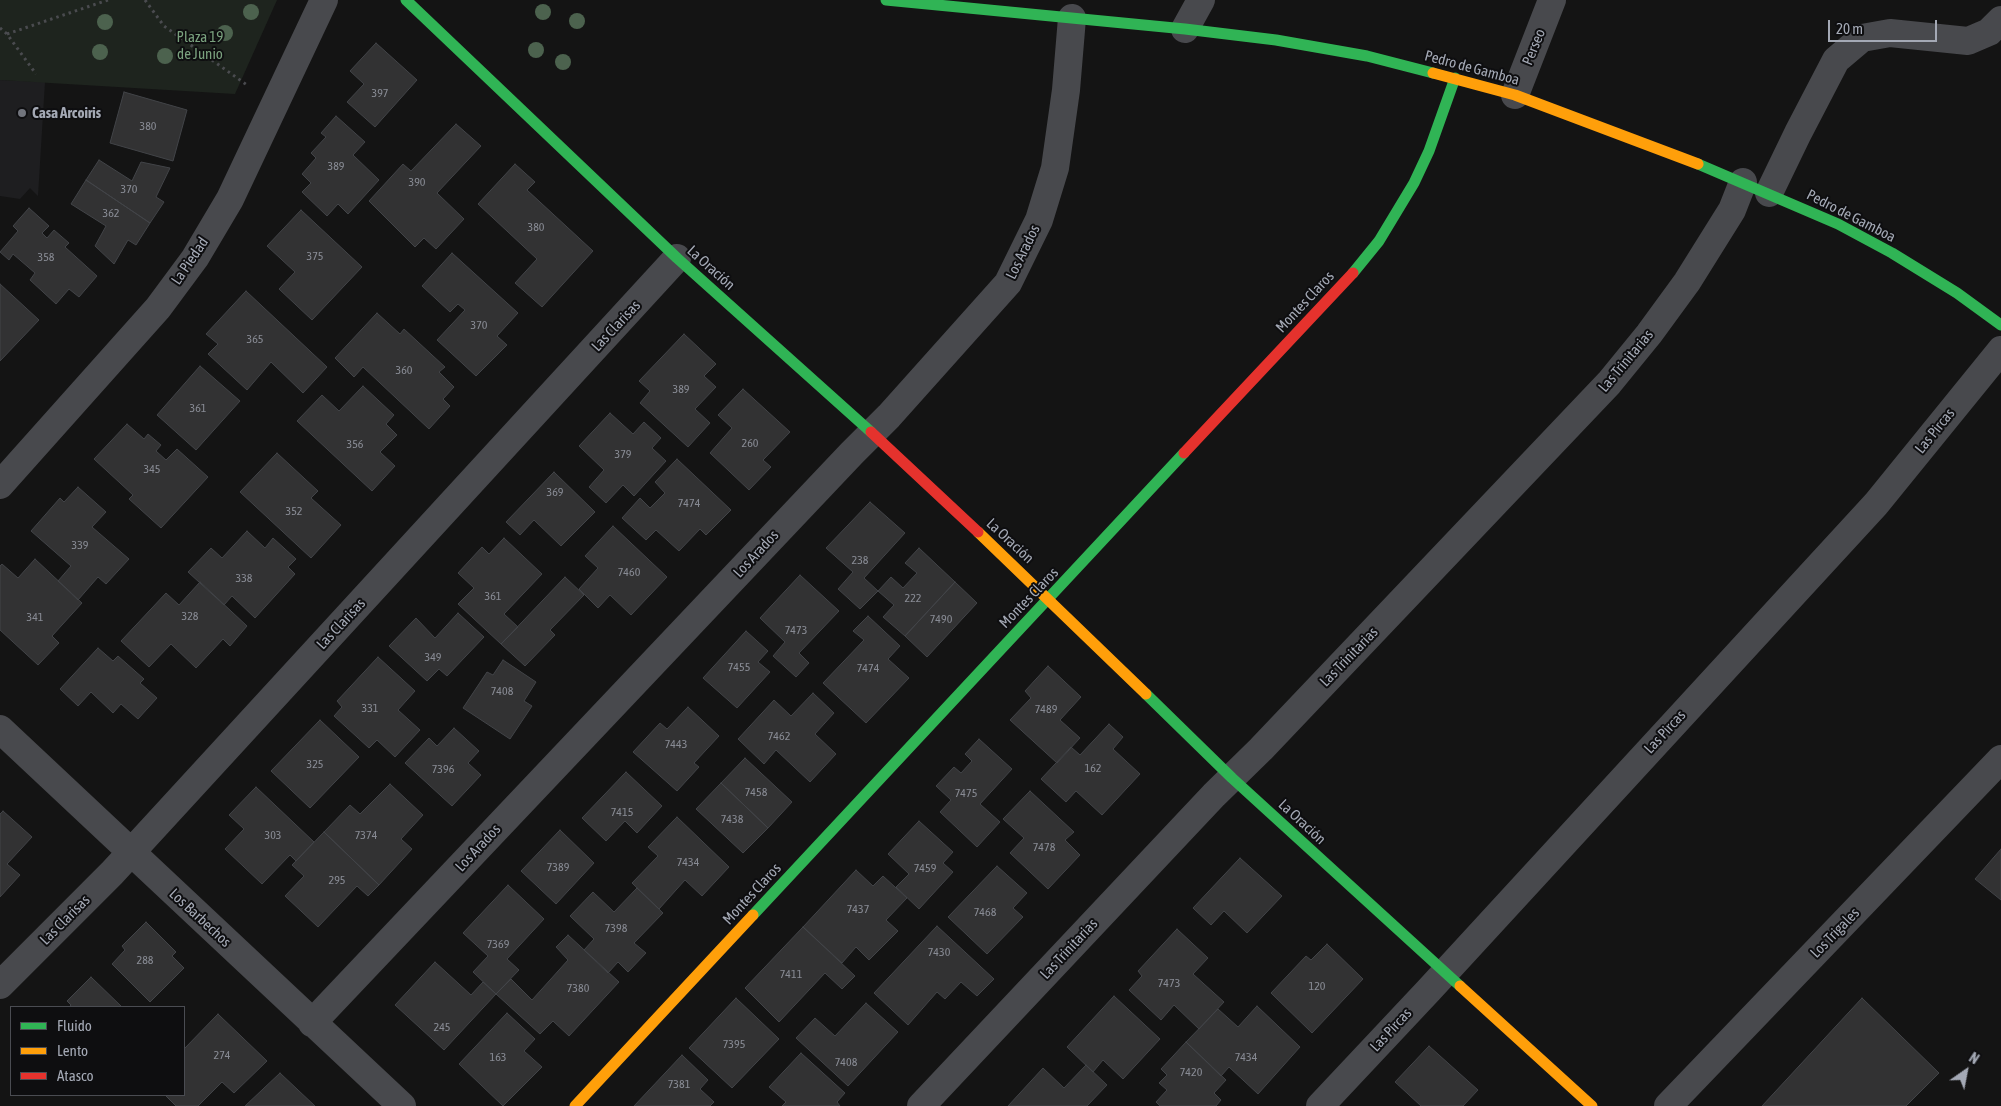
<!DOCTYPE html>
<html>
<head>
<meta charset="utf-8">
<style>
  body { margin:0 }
  #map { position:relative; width:2001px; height:1106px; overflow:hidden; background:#141414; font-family:"Asap Condensed",sans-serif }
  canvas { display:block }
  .legend { position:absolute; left:10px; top:1006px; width:175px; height:90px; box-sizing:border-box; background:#0e0e10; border:1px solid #4a4c52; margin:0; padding:6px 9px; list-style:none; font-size:15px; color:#a4a9b5 }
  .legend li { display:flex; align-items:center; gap:10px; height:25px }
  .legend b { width:25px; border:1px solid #4a4c52 }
  .north { position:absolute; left:1941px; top:1046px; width:50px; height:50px; -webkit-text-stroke:4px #0e0e10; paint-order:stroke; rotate:33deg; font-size:14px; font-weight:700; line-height:20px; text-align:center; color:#a4a9b5 }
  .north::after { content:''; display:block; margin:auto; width:18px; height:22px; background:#a4a9b5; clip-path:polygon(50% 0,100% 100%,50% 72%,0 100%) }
  .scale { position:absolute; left:1828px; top:20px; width:109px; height:22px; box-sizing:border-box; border:2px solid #a4a9b5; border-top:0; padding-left:6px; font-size:15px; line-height:18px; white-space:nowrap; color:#a4a9b5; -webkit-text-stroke:4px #0e0e10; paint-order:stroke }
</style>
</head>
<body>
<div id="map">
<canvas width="2001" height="1106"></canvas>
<ul class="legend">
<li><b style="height:6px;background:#30b455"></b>Fluido</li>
<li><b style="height:6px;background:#ff9f0a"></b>Lento</li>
<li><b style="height:6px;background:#e5322d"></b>Atasco</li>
</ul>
<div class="north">N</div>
<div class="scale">20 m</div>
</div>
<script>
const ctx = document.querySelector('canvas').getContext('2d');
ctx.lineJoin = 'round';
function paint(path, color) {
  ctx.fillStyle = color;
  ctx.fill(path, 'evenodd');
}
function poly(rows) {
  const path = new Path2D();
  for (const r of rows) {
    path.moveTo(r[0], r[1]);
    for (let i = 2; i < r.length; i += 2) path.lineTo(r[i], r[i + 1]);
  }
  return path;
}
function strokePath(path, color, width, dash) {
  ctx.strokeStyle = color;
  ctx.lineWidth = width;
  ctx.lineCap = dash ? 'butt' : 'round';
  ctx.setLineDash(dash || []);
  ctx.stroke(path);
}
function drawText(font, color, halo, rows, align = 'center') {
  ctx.font = font + ' "Asap Condensed",sans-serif';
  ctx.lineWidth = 4;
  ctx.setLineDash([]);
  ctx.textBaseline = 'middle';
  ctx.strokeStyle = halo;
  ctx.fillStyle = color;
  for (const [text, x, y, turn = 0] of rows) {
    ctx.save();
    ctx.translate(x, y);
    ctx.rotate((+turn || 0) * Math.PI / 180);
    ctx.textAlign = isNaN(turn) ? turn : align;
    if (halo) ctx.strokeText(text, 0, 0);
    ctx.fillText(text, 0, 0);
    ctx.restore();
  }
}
const built = poly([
  [0,80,45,82,38,196,30,188,20,199,0,196]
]);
const green = poly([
  [0,0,277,0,235,94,0,80]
]);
const building = poly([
  [376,43,417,80,375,127,347,102,364,84,350,71,376,43],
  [124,92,187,110,173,161,110,143,124,92],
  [336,116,365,142,353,155,379,180,348,214,338,204,327,216,302,192,311,183,302,174,316,158,311,153,326,137,321,133,336,116],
  [456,124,481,146,437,193,464,219,436,249,424,238,415,247,369,201,403,164,411,171,456,124],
  [99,160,132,181,141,162,170,168,156,197,164,202,150,223,86,180,99,160],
  [515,164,535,182,527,190,593,251,542,307,515,283,537,259,478,204,515,164],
  [86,180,150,223,136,245,128,240,114,264,95,246,106,226,71,204,86,180],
  [29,208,49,226,42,233,47,238,54,230,69,243,65,247,97,276,79,297,69,289,56,304,30,280,35,273,13,254,9,260,0,252,18,231,13,226,29,208],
  [301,210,362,267,312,320,279,289,295,272,267,246,301,210],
  [452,253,518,313,497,336,507,345,476,376,437,340,465,310,458,304,450,312,422,286,452,253],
  [0,284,39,320,0,361,0,284],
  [246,291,327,367,303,393,271,362,247,390,208,354,218,344,206,334,246,291],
  [377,313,400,334,404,329,445,367,439,372,454,387,443,399,450,406,429,429,363,367,354,377,335,358,377,313],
  [684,334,716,364,704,376,716,387,695,409,710,423,688,447,640,403,650,391,639,381,684,334],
  [200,366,240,401,196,450,157,415,200,366],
  [363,386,394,415,386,424,397,435,380,452,395,466,372,491,297,421,322,395,339,411,363,386],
  [743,389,790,432,763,460,771,467,749,490,710,453,732,428,718,415,743,389],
  [610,413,633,434,644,422,661,438,652,448,666,461,634,496,623,485,606,503,589,487,604,470,579,446,610,413],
  [127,424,144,439,148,434,161,445,156,451,166,460,177,449,208,477,161,528,129,499,133,495,94,459,127,424],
  [277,453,318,491,311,498,341,525,311,558,240,492,277,453],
  [677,459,731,510,706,535,700,529,679,551,656,530,646,540,622,518,640,498,650,508,665,493,655,482,677,459],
  [554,472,595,512,561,546,534,520,520,535,506,522,554,472],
  [78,487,106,512,92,527,129,559,106,584,98,577,78,600,58,581,71,566,31,531,60,498,64,502,78,487],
  [870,502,905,533,864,578,878,591,860,609,838,589,853,572,826,548,870,502],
  [613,526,667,577,631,615,610,595,598,608,579,589,598,568,585,556,613,526],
  [247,531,265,548,273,538,296,559,288,567,295,574,255,618,232,596,224,605,188,572,211,548,222,558,247,531],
  [504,538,542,574,504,614,518,627,501,644,458,604,474,588,458,573,482,547,489,554,504,538],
  [919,548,955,582,905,636,883,617,894,605,878,591,891,577,903,588,917,573,905,563,919,548],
  [35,559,82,603,52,636,59,643,38,665,0,630,0,566,2,564,18,578,35,559],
  [800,575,839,611,799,653,809,663,796,677,773,656,785,642,760,618,800,575],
  [565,577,584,595,550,630,555,635,525,666,501,644,565,577],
  [200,582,247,626,230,646,223,639,196,668,171,644,149,667,121,641,166,593,179,605,200,582],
  [955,582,977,603,927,657,905,636,955,582],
  [458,613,484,637,447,676,439,669,427,681,389,646,416,618,435,638,458,613],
  [868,616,900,646,888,659,909,678,866,723,823,683,864,640,853,631,868,616],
  [746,631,768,651,758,662,770,672,737,708,703,678,746,631],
  [98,648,113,661,118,656,144,679,140,683,157,698,138,719,121,704,113,713,91,692,78,706,60,689,98,648],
  [378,657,415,691,398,710,420,730,395,757,377,740,369,748,334,716,342,707,337,701,378,657],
  [503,660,536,682,524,701,532,706,510,739,463,708,487,672,493,675,503,660],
  [1048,666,1081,697,1060,720,1080,738,1057,763,1010,720,1031,698,1025,691,1048,666],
  [813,693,834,713,815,734,836,754,810,782,776,750,764,764,738,739,774,700,791,716,813,693],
  [688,707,719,736,694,763,699,767,677,791,633,752,660,723,667,729,688,707],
  [320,720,359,757,310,808,271,771,320,720],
  [1109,724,1123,737,1113,749,1140,774,1102,815,1076,791,1066,802,1041,779,1071,747,1080,755,1109,724],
  [454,728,479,751,468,763,481,775,452,806,405,763,429,738,437,746,454,728],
  [979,739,1012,769,980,804,1000,822,977,847,940,812,951,800,936,786,954,767,961,773,972,761,965,754,979,739],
  [745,758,792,802,768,828,721,783,745,758],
  [626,772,662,806,637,833,625,821,606,841,582,818,626,772],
  [721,783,768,828,743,853,696,809,721,783],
  [390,784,423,815,401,839,412,849,379,885,324,832,350,805,360,814,390,784],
  [256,787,314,842,296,861,290,855,262,884,225,849,244,829,229,815,256,787],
  [1030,791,1074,832,1065,840,1080,855,1048,889,1010,853,1024,838,1003,819,1030,791],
  [3,811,32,837,7,864,20,875,0,897,0,814,3,811],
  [677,817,729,867,702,896,685,880,659,909,632,883,658,856,648,847,677,817],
  [919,821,953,852,943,863,953,872,919,909,896,887,909,874,888,854,919,821],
  [560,830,594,863,556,904,521,871,560,830],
  [324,832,379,885,368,896,357,886,318,927,285,896,304,876,292,865,324,832],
  [2001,849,2001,900,1975,879,2001,849],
  [1240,858,1282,896,1247,933,1224,911,1211,925,1193,908,1240,858],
  [997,866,1027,893,1013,908,1023,917,987,954,948,917,997,866],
  [856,870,873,886,883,876,907,898,886,920,898,931,869,960,856,947,842,963,803,927,856,870],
  [508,885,544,919,507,959,519,970,496,994,473,972,488,956,463,933,508,885],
  [637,888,663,913,634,943,646,953,628,972,618,962,608,973,584,950,594,939,570,916,593,892,614,912,637,888],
  [146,922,176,952,172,956,184,968,150,1002,112,964,125,950,122,946,146,922],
  [937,926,994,979,977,996,961,982,945,999,937,992,908,1025,874,993,937,926],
  [803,927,855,976,842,989,825,973,779,1022,745,988,803,927],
  [1177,929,1208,958,1193,974,1224,1002,1199,1029,1174,1005,1161,1020,1129,990,1142,976,1138,971,1177,929],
  [568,935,619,982,569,1036,553,1021,540,1034,496,994,511,979,532,1000,568,960,556,947,568,935],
  [1327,944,1363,979,1312,1033,1271,993,1306,956,1311,960,1327,944],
  [435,962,471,995,483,982,496,994,444,1050,395,1005,435,962],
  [91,977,122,1007,69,1007,71,1005,67,1001,91,977],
  [1114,996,1160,1039,1123,1079,1103,1060,1093,1072,1067,1047,1114,996],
  [736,998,779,1039,732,1088,689,1048,736,998],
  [1862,998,1939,1073,1906,1106,1762,1106,1862,998],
  [866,1003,898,1032,848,1086,796,1038,815,1018,835,1036,866,1003],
  [1257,1006,1300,1047,1258,1094,1229,1067,1221,1076,1186,1042,1218,1009,1238,1027,1257,1006],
  [507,1013,535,1039,524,1051,542,1067,503,1106,459,1064,507,1013],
  [218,1014,267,1061,234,1093,222,1082,198,1106,176,1106,165,1095,184,1095,184,1049,218,1014],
  [1186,1042,1226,1080,1214,1093,1221,1100,1216,1106,1160,1106,1156,1102,1167,1090,1159,1083,1167,1075,1161,1069,1186,1042],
  [1429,1046,1478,1090,1463,1106,1421,1106,1395,1082,1429,1046],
  [801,1053,845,1093,837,1102,840,1106,782,1106,786,1102,769,1087,801,1053],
  [682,1055,708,1080,700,1089,714,1102,710,1106,634,1106,682,1055],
  [1086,1065,1107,1085,1087,1106,1008,1106,1043,1068,1064,1088,1086,1065],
  [280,1073,315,1106,245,1106,280,1073]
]);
const path = poly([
  [145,0,164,26,247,85],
  [0,28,7,34,36,74],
  [7,34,108,0]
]);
const street = poly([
  [1185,29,1201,0],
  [1515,95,1552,0],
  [1769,193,1798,133,1836,60,1862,38,1890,33,1968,41,1989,32,2001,20],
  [0,485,158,308,195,258,230,199,324,0],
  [0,729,402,1106],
  [0,985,112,873,677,258],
  [312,1023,852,453,889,416,1008,283,1039,220,1055,168,1066,90,1072,18],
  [921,1106,1214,795,1261,749,1609,383,1649,334,1687,282,1732,210,1743,182],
  [1320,1106,1429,990,1876,504,2001,350],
  [1668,1106,2001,759]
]);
const fast = poly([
  [406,0,677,258,871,432],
  [886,0,1185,29,1276,40,1367,56,1433,73],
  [1698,164,1838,224,1892,253,1957,293,2001,325],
  [1353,273,1379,241,1414,183,1429,151,1455,78],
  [1146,694,1232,778,1460,986],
  [753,915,1184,453]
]);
const slow = poly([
  [1433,73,1515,95,1698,164],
  [978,532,1146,694],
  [1460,986,1592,1106],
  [575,1106,753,915]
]);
const jam = poly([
  [871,432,978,532],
  [1184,453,1353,273]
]);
const trees = [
  [251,12],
  [543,12],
  [577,21],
  [105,22],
  [225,33],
  [536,50],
  [100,52],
  [165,56],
  [563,62]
];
const markers = [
  [22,113,5,"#72757d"]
];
const numberNames = [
  ["397",380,93],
  ["380",148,126],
  ["389",336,166],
  ["390",417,182],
  ["370",129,189],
  ["362",111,213],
  ["380",536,227],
  ["375",315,256],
  ["358",46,257],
  ["370",479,325],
  ["365",255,339],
  ["360",404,370],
  ["389",681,389],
  ["361",198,408],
  ["260",750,443],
  ["356",355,444],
  ["379",623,454],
  ["345",152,469],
  ["369",555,492],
  ["7474",689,503],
  ["352",294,511],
  ["339",80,545],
  ["238",860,560],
  ["7460",629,572],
  ["338",244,578],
  ["361",493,596],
  ["222",913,598],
  ["328",190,616],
  ["341",35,617],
  ["7490",941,619],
  ["7473",796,630],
  ["349",433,657],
  ["7455",739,667],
  ["7474",868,668],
  ["7408",502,691],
  ["331",370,708],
  ["7489",1046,709],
  ["7462",779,736],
  ["7443",676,744],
  ["325",315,764],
  ["162",1093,768],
  ["7396",443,769],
  ["7458",756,792],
  ["7475",966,793],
  ["7415",622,812],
  ["7438",732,819],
  ["303",273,835],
  ["7374",366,835],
  ["7478",1044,847],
  ["7434",688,862],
  ["7389",558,867],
  ["7459",925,868],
  ["295",337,880],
  ["7437",858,909],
  ["7468",985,912],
  ["7398",616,928],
  ["7369",498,944],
  ["7430",939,952],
  ["288",145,960],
  ["7411",791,974],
  ["7473",1169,983],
  ["120",1317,986],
  ["7380",578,988],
  ["245",442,1027],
  ["7395",734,1044],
  ["274",222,1055],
  ["163",498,1057],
  ["7434",1246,1057],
  ["7408",846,1062],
  ["7420",1191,1072],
  ["7381",679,1084]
];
const parkNames = [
  ["Plaza 19",200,37],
  ["de Junio",200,54]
];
const streetNames = [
  ["Perseo",1534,47,-68],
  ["Pedro de Gamboa",1472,68,15],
  ["Pedro de Gamboa",1851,216,27],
  ["Los Arados",1023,252,-64],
  ["La Piedad",190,261,-56],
  ["La Oración",711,268,42],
  ["Montes Claros",1305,302,-47],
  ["Las Clarisas",616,326,-47],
  ["Las Trinitarias",1626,361,-50],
  ["Las Pircas",1935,431,-51],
  ["La Oración",1010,541,43],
  ["Los Arados",756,554,-47],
  ["Montes Claros",1029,598,-46],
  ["Las Clarisas",341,624,-47],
  ["Las Trinitarias",1349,657,-46],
  ["Las Pircas",1665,732,-47],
  ["La Oración",1302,822,43],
  ["Los Arados",478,848,-47],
  ["Montes Claros",752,894,-47],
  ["Los Barbechos",200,918,43],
  ["Las Clarisas",65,920,-45],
  ["Los Trigales",1835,933,-46],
  ["Las Trinitarias",1069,949,-47],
  ["Las Pircas",1391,1030,-47]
];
const poiNames = [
  ["Casa Arcoiris",32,113]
];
paint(built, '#1e1e20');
paint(green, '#1e241e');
paint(building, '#323233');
strokePath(building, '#424448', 1);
strokePath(path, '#4a4b4f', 3, [2.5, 4]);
strokePath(street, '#48494d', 28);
strokePath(fast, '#30b455', 11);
strokePath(slow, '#ff9f0a', 11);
strokePath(jam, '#e5322d', 11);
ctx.fillStyle = '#4c624e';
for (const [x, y] of trees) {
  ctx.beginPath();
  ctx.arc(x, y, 8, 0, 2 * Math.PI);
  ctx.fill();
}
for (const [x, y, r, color] of markers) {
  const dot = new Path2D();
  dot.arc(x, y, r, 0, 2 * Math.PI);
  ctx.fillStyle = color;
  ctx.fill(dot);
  strokePath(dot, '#0e0e10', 2);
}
drawText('12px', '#888b94', null, numberNames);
drawText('15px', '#7aa17e', '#0e0e10', parkNames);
drawText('15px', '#a4a9b5', '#0e0e10', streetNames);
drawText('bold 15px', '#a4a9b5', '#0e0e10', poiNames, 'left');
</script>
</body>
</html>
